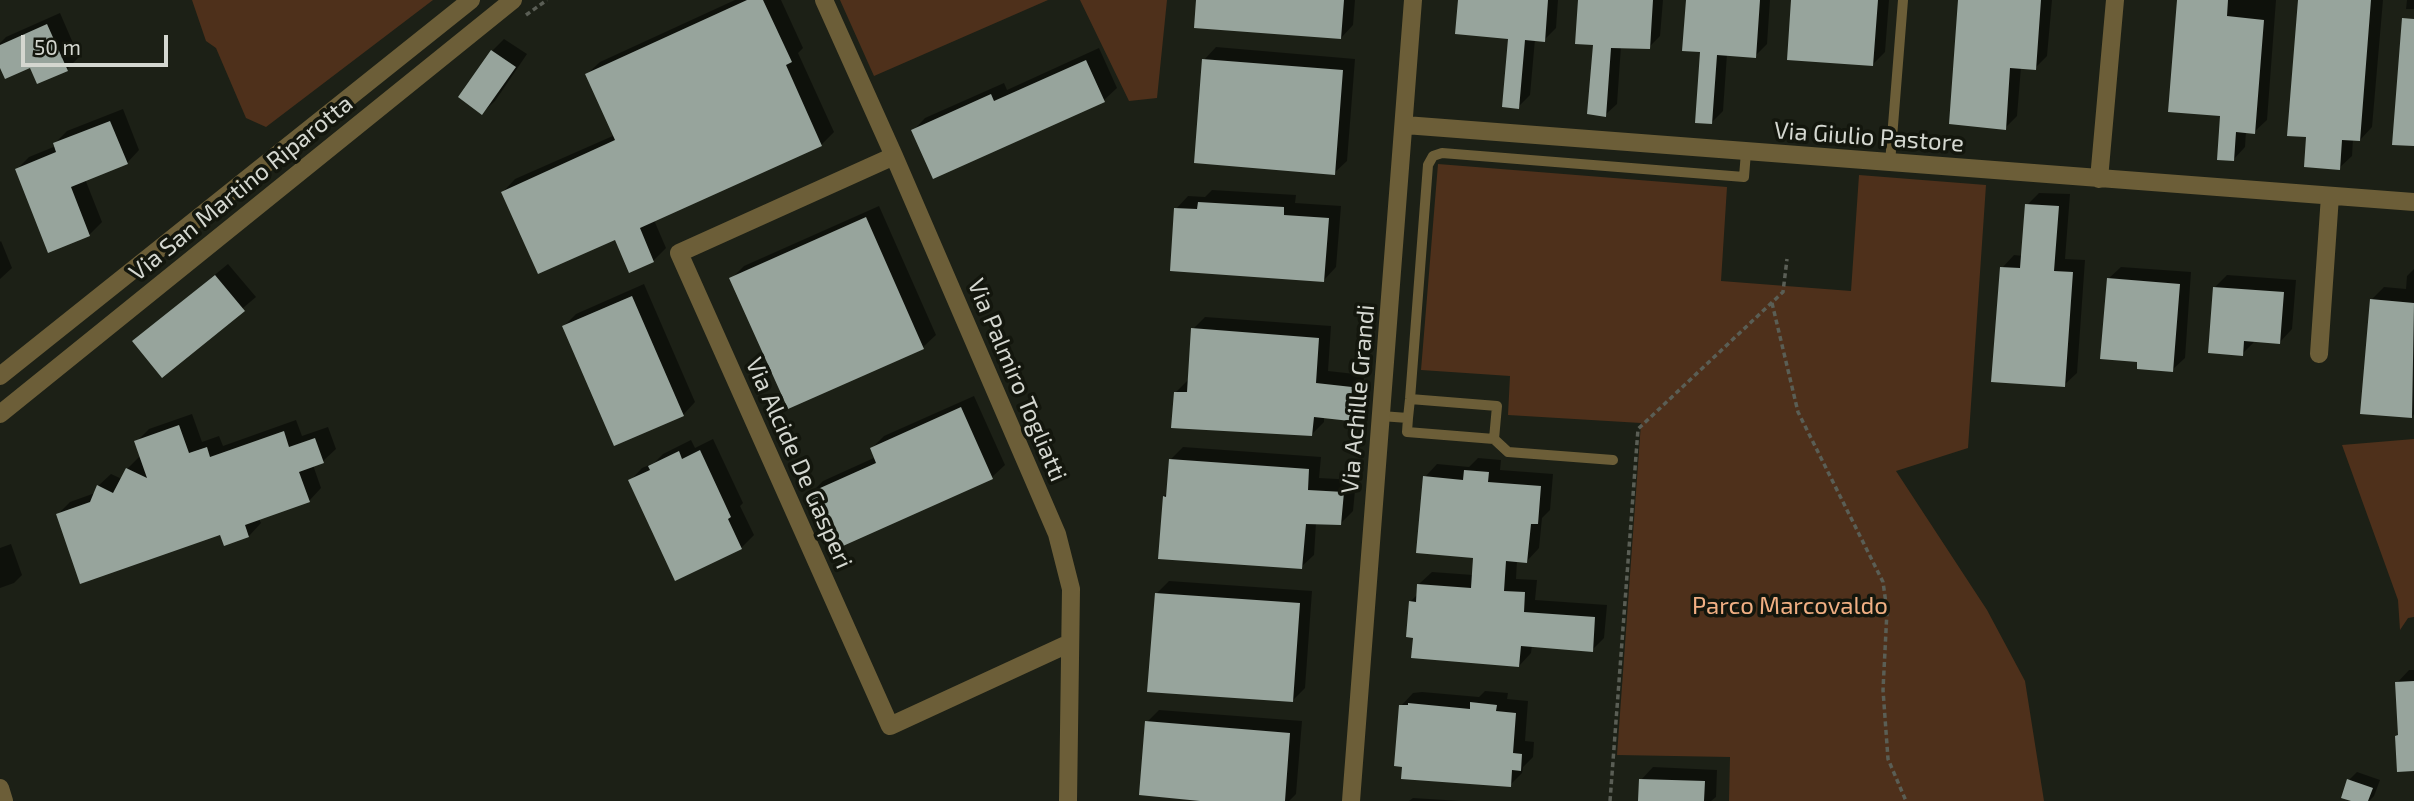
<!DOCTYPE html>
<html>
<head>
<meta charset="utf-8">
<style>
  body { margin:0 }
  #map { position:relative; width:2414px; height:801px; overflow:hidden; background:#1c2016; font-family:"Exo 2",sans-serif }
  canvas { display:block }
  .scale { position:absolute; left:21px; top:35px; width:147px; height:32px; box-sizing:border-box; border:4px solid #d4d7d0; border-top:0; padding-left:9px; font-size:21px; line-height:24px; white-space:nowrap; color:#d4d7d0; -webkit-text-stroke:5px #13160d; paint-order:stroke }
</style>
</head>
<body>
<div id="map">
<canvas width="2414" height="801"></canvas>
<div class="scale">50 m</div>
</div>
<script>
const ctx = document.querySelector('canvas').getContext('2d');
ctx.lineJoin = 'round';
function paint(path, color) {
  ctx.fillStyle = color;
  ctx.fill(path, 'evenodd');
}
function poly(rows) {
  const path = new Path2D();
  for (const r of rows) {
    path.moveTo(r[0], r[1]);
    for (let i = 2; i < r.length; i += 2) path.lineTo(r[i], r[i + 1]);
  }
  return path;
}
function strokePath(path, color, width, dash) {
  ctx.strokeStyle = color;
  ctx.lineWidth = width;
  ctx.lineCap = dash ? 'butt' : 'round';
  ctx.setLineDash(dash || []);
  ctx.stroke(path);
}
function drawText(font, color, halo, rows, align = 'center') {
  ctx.font = font + ' "Exo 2",sans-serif';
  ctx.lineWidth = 7;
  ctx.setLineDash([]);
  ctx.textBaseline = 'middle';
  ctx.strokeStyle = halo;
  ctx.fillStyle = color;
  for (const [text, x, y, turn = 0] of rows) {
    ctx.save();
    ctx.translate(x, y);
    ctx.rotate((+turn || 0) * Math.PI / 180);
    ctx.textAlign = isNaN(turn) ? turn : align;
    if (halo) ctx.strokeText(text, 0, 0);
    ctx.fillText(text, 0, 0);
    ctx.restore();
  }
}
const green = poly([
  [192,0,433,0,266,127,246,118,216,48,206,41],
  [840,0,1048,0,874,76],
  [1080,0,1167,0,1157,98,1129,101],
  [1438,164,1727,187,1721,281,1851,291,1859,175,1986,185,1968,448,1896,471,1987,610,2025,681,2044,801,1729,801,1730,757,1617,755,1641,423,1508,415,1510,376,1421,370],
  [2414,439,2414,617,2408,618,2400,630,2398,600,2342,445]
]);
const shadow = poly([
  [735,0,781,0,803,48,798,53,834,132,821,145,654,220,666,248,653,261,616,237,503,192,515,179,615,135,587,74,600,62],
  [1198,0,1355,0,1353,25,1341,38],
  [1460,0,1558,0,1556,28,1544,40,1535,39,1530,95,1518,107,1510,37],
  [1580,0,1663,0,1660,36,1649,47,1621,46,1617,104,1605,115,1595,43],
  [1688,0,1770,0,1767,44,1755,56,1727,54,1723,111,1712,122,1702,50],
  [1793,0,1889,0,1885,52,1873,64],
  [1960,0,2052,0,2047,56,2035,68,2021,67,2017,116,2005,128],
  [2178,0,2276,0,2267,120,2254,132,2246,131,2245,147,2233,160,2222,114],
  [2299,0,2383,0,2372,127,2360,140,2353,139,2352,156,2339,168,2308,136],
  [2407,0,2414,0,2414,9,2406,9],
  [60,13,79,57,67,69,0,64,0,43,6,37],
  [504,39,527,54,495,101,482,113,492,51],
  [1216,47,1355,59,1347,161,1334,173,1204,60],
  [1099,48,1117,88,1104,100,934,177,913,131,925,118,1004,83,1007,90],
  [123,109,139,150,127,163,85,179,102,222,89,235,49,251,17,169,29,157,56,146,55,143,67,131],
  [1212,190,1296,195,1295,203,1341,206,1336,267,1324,280,1176,209,1188,196,1205,197],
  [2039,193,2070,194,2065,259,2085,260,2077,373,2064,385,2002,268,2014,255,2023,256,2027,205],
  [879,206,936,335,923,347,732,278,744,266],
  [1,241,12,268,0,279,0,242],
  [228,264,256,297,162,376,134,341],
  [2121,267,2191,272,2185,358,2172,370,2139,360,2108,279],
  [2414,269,2414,414,2412,417,2372,299,2384,287,2406,289,2407,276],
  [2227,275,2296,280,2292,329,2280,342,2254,342,2242,354,2214,288],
  [644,284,695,402,683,415,564,326,576,314],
  [1205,317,1331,326,1328,371,1364,375,1362,406,1349,419,1324,417,1324,422,1311,435,1175,393,1188,380,1193,329],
  [974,396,1005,465,992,477,835,548,811,493,823,481,876,457,872,448,884,436],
  [192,414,202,442,219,436,223,446,296,420,302,436,328,427,336,449,323,461,313,465,321,488,309,501,259,519,261,523,249,536,58,514,70,502,95,493,98,486,111,474,122,479,127,469,141,455,136,442,149,429],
  [713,439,743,503,740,506,754,535,741,548,630,481,642,468,654,463,663,454,691,440,695,448],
  [1183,447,1321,457,1319,478,1356,480,1353,511,1340,524,1316,523,1314,555,1301,567,1160,557,1164,496,1168,493,1171,459],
  [1478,458,1501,460,1500,470,1553,474,1550,510,1542,518,1539,548,1527,561,1517,560,1516,579,1537,580,1535,600,1607,605,1604,638,1592,650,1532,645,1531,653,1519,666,1414,636,1410,602,1418,594,1419,584,1432,572,1473,575,1475,556,1425,477,1437,464,1469,467],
  [11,544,22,575,14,583,0,588,0,548],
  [1169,581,1312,591,1305,688,1293,700,1156,594],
  [2409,670,2414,670,2414,770,2400,734,2397,683],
  [1485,691,1508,693,1507,699,1528,701,1525,741,1534,742,1533,757,1523,767,1522,773,1510,785,1401,706,1413,693,1422,692,1479,697],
  [1159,710,1302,721,1296,794,1289,801,1220,801,1147,722],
  [1653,767,1717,770,1716,797,1711,801,1640,801,1641,780],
  [2357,772,2380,780,2374,796,2369,801,2356,801,2349,780],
  [1413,798,1461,801,1409,801]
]);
const building = poly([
  [747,0,763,0,792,62,786,65,822,146,640,228,654,262,629,273,615,240,538,274,501,192,615,140,585,74],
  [1196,0,1344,0,1341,39,1194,28],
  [1458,0,1548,0,1545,42,1525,40,1519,109,1502,107,1508,39,1455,34],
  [1578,0,1653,0,1650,49,1611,48,1606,117,1587,114,1593,45,1575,44],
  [1686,0,1760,0,1756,58,1717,55,1712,124,1695,123,1700,52,1682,51],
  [1791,0,1878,0,1873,66,1787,60],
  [1958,0,2041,0,2036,70,2010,68,2006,130,1949,124],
  [2177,0,2228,0,2227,16,2264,20,2255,134,2236,132,2234,161,2217,160,2220,116,2168,112],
  [2298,0,2371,0,2360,141,2342,140,2340,170,2304,167,2306,137,2287,136],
  [2402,18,2414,19,2414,146,2392,145],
  [47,24,68,71,37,84,30,68,5,79,0,68,0,45],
  [491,50,516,67,482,115,458,97],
  [1202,59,1343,70,1335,175,1194,163],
  [1086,60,1105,102,933,179,911,130,991,94,994,101],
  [110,121,128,164,71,187,90,236,48,253,15,169,56,152,53,143],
  [1198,202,1284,207,1284,215,1329,218,1324,282,1170,271,1174,208,1197,209],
  [2025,204,2059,206,2054,271,2073,272,2065,387,1991,382,2000,267,2020,268],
  [866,217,924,349,788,409,729,278],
  [215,275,245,311,162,378,132,341],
  [2107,278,2180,284,2173,372,2137,369,2137,362,2100,359],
  [2213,287,2284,292,2280,344,2244,341,2243,356,2208,353],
  [632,296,684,416,614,446,562,326],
  [2370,299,2414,303,2412,418,2360,414],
  [1191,328,1319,338,1316,383,1352,387,1350,421,1314,417,1312,436,1171,428,1174,392,1187,392],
  [961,407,993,479,834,550,809,493,876,463,870,448],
  [179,425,189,453,207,447,210,457,284,431,289,447,315,438,324,463,299,472,310,502,245,525,249,537,224,546,220,535,80,584,56,514,90,502,97,485,113,493,126,468,147,478,134,441],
  [700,450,731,517,728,519,742,549,675,581,628,480,650,470,648,466,679,451,682,459],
  [1169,459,1309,469,1308,490,1344,492,1341,525,1306,524,1302,569,1158,559,1163,496,1166,497],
  [1464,470,1489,472,1488,482,1541,486,1538,524,1531,524,1527,563,1506,561,1504,591,1525,592,1524,612,1595,617,1593,652,1521,646,1519,667,1411,658,1413,638,1406,637,1409,601,1416,602,1417,584,1471,588,1473,558,1416,553,1423,476,1463,480],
  [1155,593,1300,603,1293,702,1147,692],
  [2414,681,2414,771,2397,772,2395,736,2398,735,2395,682],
  [1470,702,1497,705,1496,711,1516,713,1513,753,1522,754,1521,771,1512,770,1511,787,1401,779,1402,767,1394,766,1399,705,1408,705,1408,703,1470,709],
  [1145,721,1290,733,1285,801,1200,801,1139,795],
  [1639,779,1705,781,1704,801,1638,801],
  [2347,779,2373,788,2368,801,2351,801,2341,798]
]);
const path = poly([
  [526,15,547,0],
  [1772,303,1798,412,1883,582,1887,611,1883,690,1888,759,1906,801],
  [1610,801,1638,429,1783,292,1787,259]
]);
const service = poly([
  [1890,163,1903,0],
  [1410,399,1497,406,1494,439,1407,432,1408,418,1410,399,1428,165,1433,156,1442,153,1744,177,1746,152],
  [1381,416,1408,418],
  [1494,439,1508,452,1613,460]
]);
const minor = poly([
  [824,0,894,156,1057,534,1071,589,1068,801],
  [1405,125,2414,202],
  [894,156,679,253,890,726,1070,643],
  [2099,179,2115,0],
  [2319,354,2330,196],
  [0,788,4,801],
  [1351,801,1413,0]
]);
const tertiary = poly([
  [0,376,471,0],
  [0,414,513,0]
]);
const streetNames = [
  ["Via Giulio Pastore",1869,137,4],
  ["Via San Martino Riparotta",241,188,-39],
  ["Via Palmiro Togliatti",1017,380,67],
  ["Via Achille Grandi",1358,399,-85],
  ["Via Alcide De Gasperi",799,463,66]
];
const parkNames = [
  ["Parco Marcovaldo",1790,606]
];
paint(green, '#4e301b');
paint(shadow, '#0007');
paint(building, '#97a49c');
strokePath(path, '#5a5e55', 3.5, [5, 3.5]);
strokePath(service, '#6c5e38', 10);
strokePath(minor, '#6c5e38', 18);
strokePath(tertiary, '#6c5e38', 18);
drawText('24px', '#d4d7d0', '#13160d', streetNames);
drawText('24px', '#f0af83', '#13160d', parkNames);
</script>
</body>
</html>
